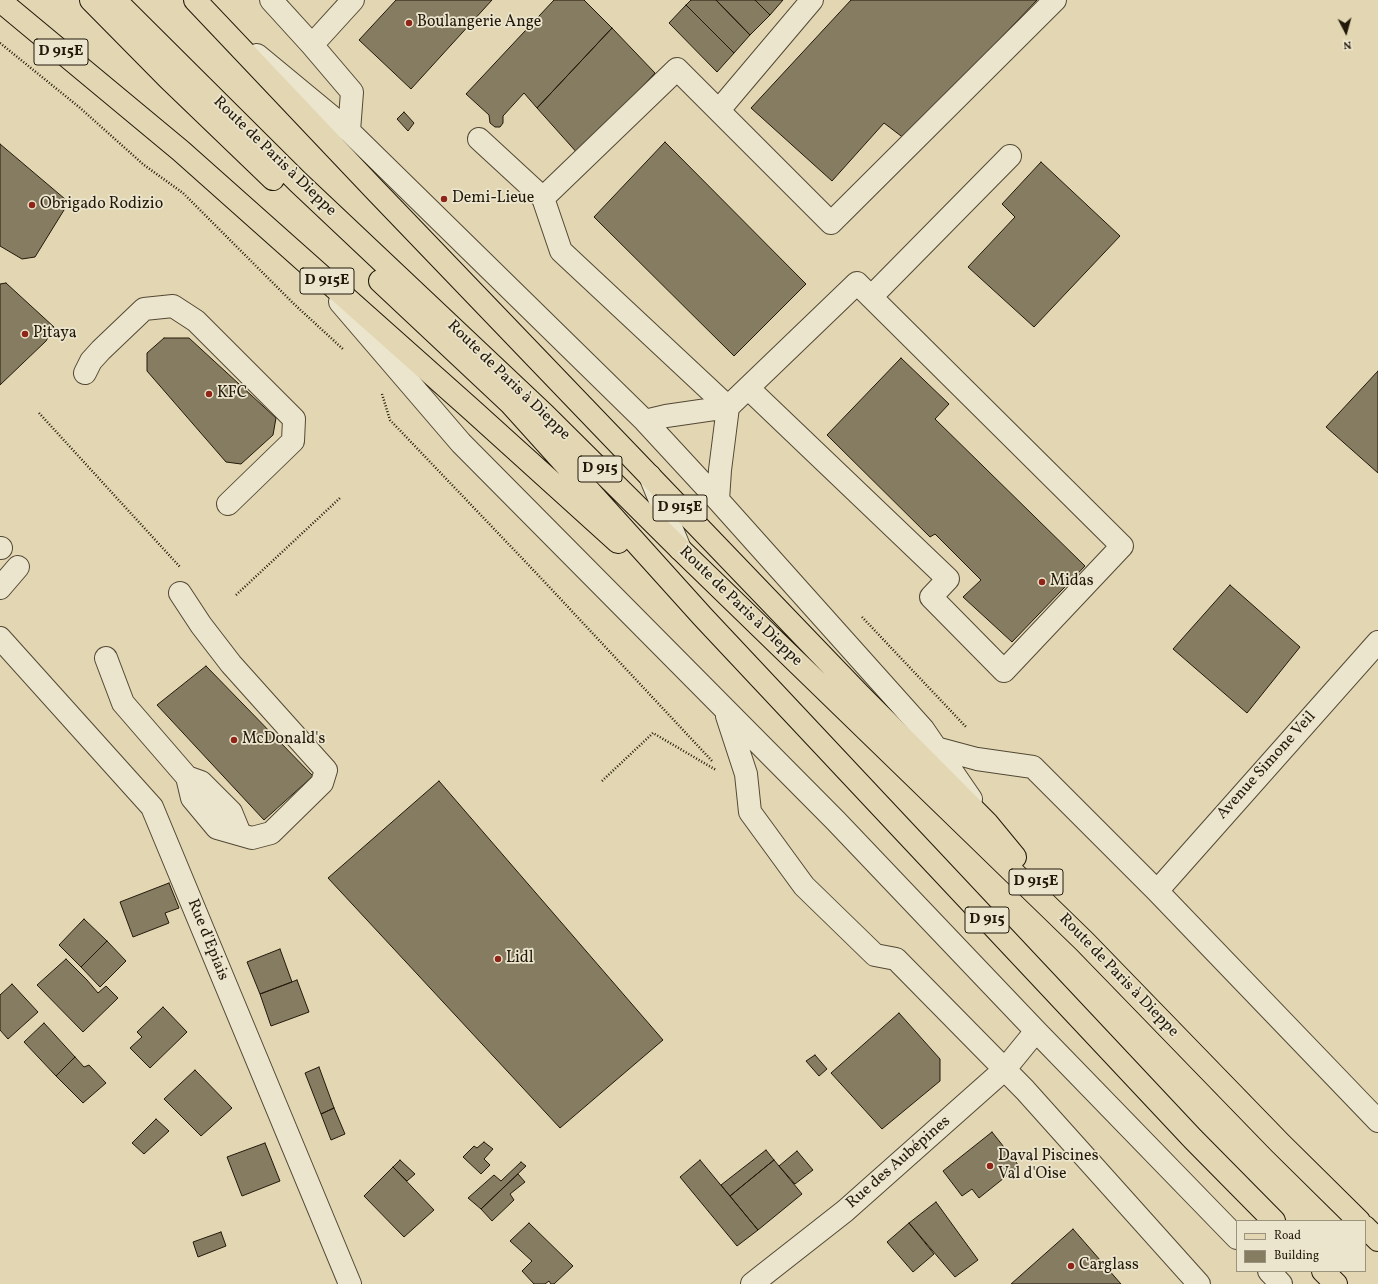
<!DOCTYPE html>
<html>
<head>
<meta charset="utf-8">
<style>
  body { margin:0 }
  #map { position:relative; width:1378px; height:1284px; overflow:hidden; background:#e2d7b2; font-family:Vollkorn,serif }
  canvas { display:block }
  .legend { position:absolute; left:1236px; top:1220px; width:130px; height:52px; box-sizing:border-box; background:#ece5cd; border:1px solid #9c937f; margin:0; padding:5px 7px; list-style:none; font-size:12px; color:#23190b }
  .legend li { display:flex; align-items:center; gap:8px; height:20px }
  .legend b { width:20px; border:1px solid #9c937f }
  .north { position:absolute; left:1326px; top:12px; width:40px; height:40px; -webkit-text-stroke:3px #ece5cd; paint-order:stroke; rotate:174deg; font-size:11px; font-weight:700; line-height:16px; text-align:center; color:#23190b }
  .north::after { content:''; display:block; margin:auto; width:14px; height:18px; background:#23190b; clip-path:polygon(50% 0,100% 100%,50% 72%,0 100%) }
</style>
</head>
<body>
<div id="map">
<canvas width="1378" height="1284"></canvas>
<ul class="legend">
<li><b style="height:5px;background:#e2d7b2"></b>Road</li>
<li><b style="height:11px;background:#867c62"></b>Building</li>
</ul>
<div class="north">N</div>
</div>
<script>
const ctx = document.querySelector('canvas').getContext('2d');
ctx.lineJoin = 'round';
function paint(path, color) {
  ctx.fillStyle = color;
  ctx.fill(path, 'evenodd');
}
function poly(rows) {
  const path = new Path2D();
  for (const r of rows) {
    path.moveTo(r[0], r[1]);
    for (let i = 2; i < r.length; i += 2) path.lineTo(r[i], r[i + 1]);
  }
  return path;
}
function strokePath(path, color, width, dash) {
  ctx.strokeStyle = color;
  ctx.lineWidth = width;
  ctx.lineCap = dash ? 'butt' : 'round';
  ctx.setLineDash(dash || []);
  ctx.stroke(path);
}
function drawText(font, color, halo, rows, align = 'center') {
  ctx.font = font + ' Vollkorn,serif';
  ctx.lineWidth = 3.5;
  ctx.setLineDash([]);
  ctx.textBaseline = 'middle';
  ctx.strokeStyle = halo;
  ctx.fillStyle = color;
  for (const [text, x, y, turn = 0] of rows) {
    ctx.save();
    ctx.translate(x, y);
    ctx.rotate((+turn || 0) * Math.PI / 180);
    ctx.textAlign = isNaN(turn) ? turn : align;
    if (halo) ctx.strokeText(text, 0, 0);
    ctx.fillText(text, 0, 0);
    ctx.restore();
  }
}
const building = poly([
  [396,0,492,0,411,89,359,40,396,0],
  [554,0,584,0,612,28,537,108,524,93,503,116,503,123,500,127,495,127,490,123,489,115,466,94,554,0],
  [691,0,716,0,750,35,734,53,686,5,691,0],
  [716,0,755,0,770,15,750,35,716,0],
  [755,0,783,0,770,15,755,0],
  [851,0,1037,0,905,139,884,123,832,181,751,108,851,0],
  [686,5,734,53,717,72,669,23,686,5],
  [612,28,655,73,579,155,537,108,612,28],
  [404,112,414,123,408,131,397,119,404,112],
  [665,142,806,284,734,356,594,217,665,142],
  [0,144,65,199,64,210,35,257,22,259,0,246,0,144],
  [1041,162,1120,236,1034,327,968,267,1015,217,1002,204,1041,162],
  [6,283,54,327,46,341,0,385,0,284,6,283],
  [164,338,189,338,276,418,273,435,241,464,226,462,147,371,147,353,164,338],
  [901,358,949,404,935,419,1085,566,1012,642,963,597,981,580,935,534,930,537,827,435,901,358],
  [1378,371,1378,473,1326,427,1378,371],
  [1230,585,1300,647,1247,713,1173,649,1230,585],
  [206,666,313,776,264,820,157,705,206,666],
  [439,781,663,1040,560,1128,328,878,439,781],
  [169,883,179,908,165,913,169,923,133,937,120,902,169,883],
  [84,919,107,941,81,967,59,945,84,919],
  [107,941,126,961,100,987,81,967,107,941],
  [280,949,292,982,260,994,247,962,280,949],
  [66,959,87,980,98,993,106,986,118,998,83,1032,37,985,66,959],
  [297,980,309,1012,271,1026,260,994,297,980],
  [12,984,38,1012,8,1039,0,1030,0,995,12,984],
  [163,1007,187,1032,150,1068,130,1048,142,1037,137,1032,163,1007],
  [899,1013,940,1059,940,1081,882,1129,831,1073,899,1013],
  [44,1023,75,1057,56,1076,24,1042,44,1023],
  [815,1055,827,1069,819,1076,806,1061,815,1055],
  [75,1057,84,1067,89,1065,106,1083,83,1103,56,1076,75,1057],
  [319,1067,334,1108,321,1114,305,1073,319,1067],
  [195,1070,232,1108,201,1136,164,1099,195,1070],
  [334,1108,345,1134,331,1140,321,1114,334,1108],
  [156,1119,169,1131,144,1154,132,1143,156,1119],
  [992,1132,1019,1166,979,1198,972,1189,962,1196,943,1171,992,1132],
  [484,1142,493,1149,484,1159,490,1165,481,1174,463,1157,474,1146,477,1148,484,1142],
  [265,1143,280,1181,242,1196,227,1157,265,1143],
  [766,1150,774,1160,730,1196,721,1185,766,1150],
  [797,1151,813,1170,795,1184,779,1166,797,1151],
  [400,1160,415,1174,407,1181,393,1167,400,1160],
  [700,1160,758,1230,737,1246,680,1177,700,1160],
  [774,1160,802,1194,758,1230,730,1196,774,1160],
  [521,1162,526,1166,481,1209,468,1198,494,1175,501,1181,521,1162],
  [393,1167,434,1210,404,1237,364,1196,393,1167],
  [518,1174,525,1182,510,1194,514,1200,492,1221,481,1209,518,1174],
  [936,1202,978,1260,955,1277,909,1223,936,1202],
  [529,1223,573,1266,554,1284,551,1284,549,1281,545,1284,534,1284,522,1271,532,1261,510,1241,529,1223],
  [909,1223,934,1254,913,1272,887,1242,909,1223],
  [1073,1229,1121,1284,1011,1284,1073,1229],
  [221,1232,226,1246,198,1257,193,1242,221,1232]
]);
const path = poly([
  [0,43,79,107,144,165,183,193,294,304,344,350],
  [382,394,390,420,539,576,713,762],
  [39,413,180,567],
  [236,595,340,498],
  [862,617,967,728],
  [602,781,653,733,716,770]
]);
const minor = poly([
  [271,0,312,45],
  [257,55,349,131,645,421,718,500,923,729,971,799],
  [719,110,812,0],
  [349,131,352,92,312,45,353,0],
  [479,139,543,198,561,251,728,407,857,283,871,297],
  [543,198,677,69,831,223,1055,0],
  [340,302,461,443,836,821,1036,1031,1237,1238],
  [85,373,91,361,101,350,144,309,173,306,196,321,294,419,293,441,228,504],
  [748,388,948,579,931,597,1004,671,1122,546,871,297,1010,156],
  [645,421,666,416,728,407,720,470,718,500],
  [650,476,680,549],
  [0,548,1,548],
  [0,588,18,567],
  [0,638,152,807,350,1284],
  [106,658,123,703,187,777,192,798,217,828,252,838,271,833,322,783,326,770,231,664,201,625,180,593],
  [727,716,746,774,750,812,804,886,875,955,896,959,1025,1090,1199,1284],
  [936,748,977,759,1033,767,1157,891,1378,1121],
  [187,777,201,782,231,812,240,834],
  [1157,891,1378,642],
  [1269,1271,1281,1284],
  [752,1284,845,1211,1005,1069,1036,1031]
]);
const major = poly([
  [91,0,168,78,273,179],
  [115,0,298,182,545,415,680,549,1084,941,1280,1143,1359,1221],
  [195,0,375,190,859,694,987,823,1015,857],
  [0,3,4,4,181,151,472,410,618,542],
  [380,281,510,403,703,617,1193,1139,1274,1221],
  [1365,1227,1378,1240],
  [1323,1271,1336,1284]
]);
const markers = [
  [409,23,4,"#8f2418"],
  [444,199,4,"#8f2418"],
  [32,205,4,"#8f2418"],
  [25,334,4,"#8f2418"],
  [209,394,4,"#8f2418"],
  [1042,582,4,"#8f2418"],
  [234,740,4,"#8f2418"],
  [498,959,4,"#8f2418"],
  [990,1166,4,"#8f2418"],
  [1071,1266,4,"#8f2418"]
];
const shields = [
  [61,52,54],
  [327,281,54],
  [600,469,44],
  [680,508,54],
  [1036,882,54],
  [987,920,44]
];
const shieldNames = [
  ["D 915E",61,52],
  ["D 915E",327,281],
  ["D 915",600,469],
  ["D 915E",680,508],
  ["D 915E",1036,882],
  ["D 915",987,920]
];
const poiNames = [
  ["Boulangerie Ange",417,23],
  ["Demi-Lieue",452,199],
  ["Obrigado Rodizio",40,205],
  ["Pitaya",33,334],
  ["KFC",217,394],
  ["Midas",1050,582],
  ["McDonald's",242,740],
  ["Lidl",506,959],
  ["Daval Piscines",998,1157],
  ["Val d'Oise",998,1175],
  ["Carglass",1079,1266]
];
const streetNames = [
  ["Route de Paris à Dieppe",274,157,44],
  ["Route de Paris à Dieppe",508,381,44],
  ["Route de Paris à Dieppe",740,607,44],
  ["Avenue Simone Veil",1267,766,-48],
  ["Rue d'Epiais",207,940,68],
  ["Route de Paris à Dieppe",1118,976,46],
  ["Rue des Aubépines",899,1163,-41]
];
paint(building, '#867c62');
strokePath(building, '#23190b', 1);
strokePath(minor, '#534835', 24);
strokePath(major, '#23190b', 24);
strokePath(path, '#23190b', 2.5, [1, 2]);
strokePath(minor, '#ece5cd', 22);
strokePath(major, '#e2d7b2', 22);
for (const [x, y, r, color] of markers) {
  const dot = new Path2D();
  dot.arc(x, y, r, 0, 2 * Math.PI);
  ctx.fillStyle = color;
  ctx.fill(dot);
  strokePath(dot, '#ece5cd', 1.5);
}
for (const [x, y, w] of shields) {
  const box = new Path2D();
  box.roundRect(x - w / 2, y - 13, w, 26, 3);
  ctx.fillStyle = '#ece5cd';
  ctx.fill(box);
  strokePath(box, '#23190b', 1);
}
drawText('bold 15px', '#23190b', null, shieldNames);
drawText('16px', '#23190b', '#ece5cd', poiNames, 'left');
drawText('16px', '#23190b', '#ece5cd', streetNames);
</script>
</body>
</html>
